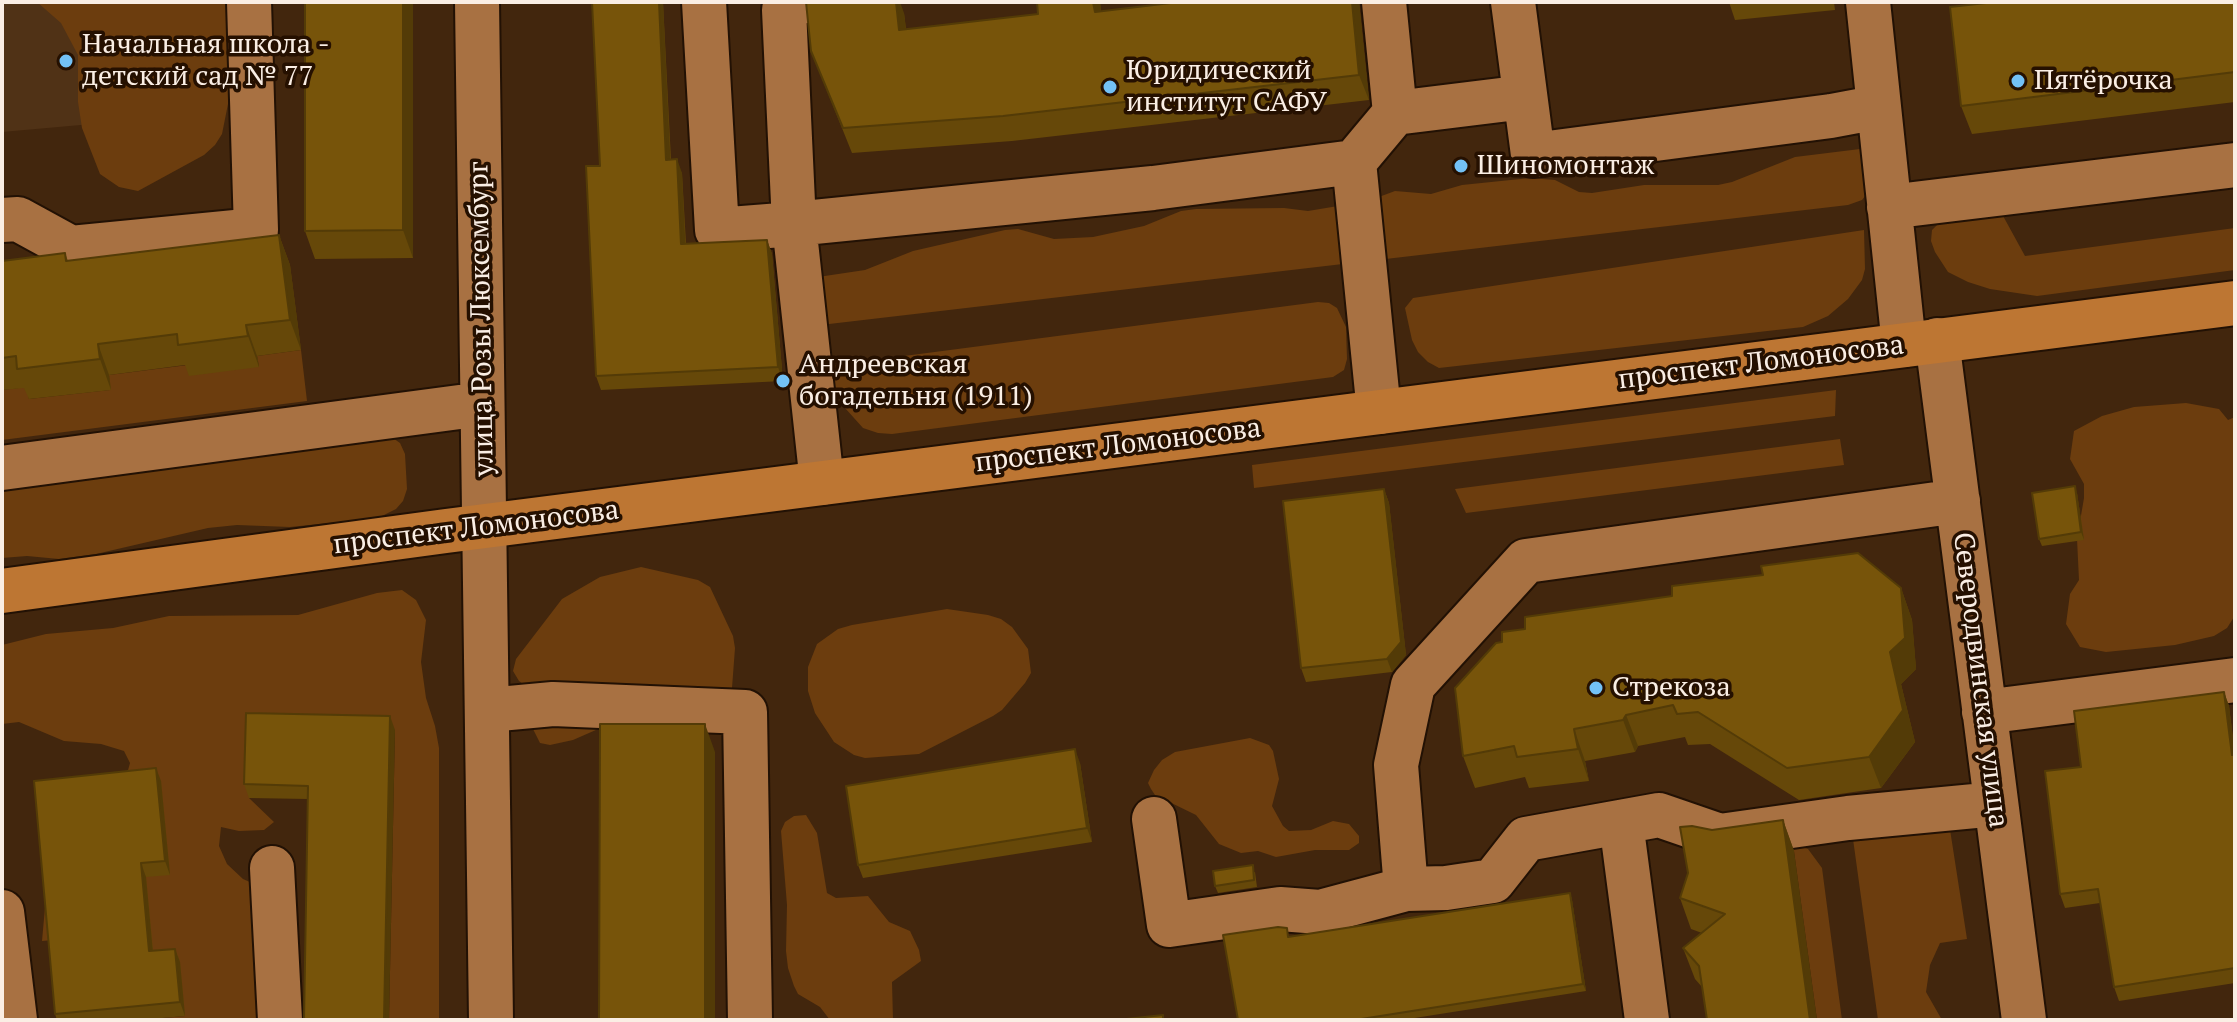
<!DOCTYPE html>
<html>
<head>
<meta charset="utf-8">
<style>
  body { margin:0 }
  #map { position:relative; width:2237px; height:1022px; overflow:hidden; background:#42260d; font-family:"PT Serif",serif }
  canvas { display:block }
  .frame { position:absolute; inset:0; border:4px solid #faeee4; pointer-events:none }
</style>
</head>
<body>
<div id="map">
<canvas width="2237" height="1022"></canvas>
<div class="frame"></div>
</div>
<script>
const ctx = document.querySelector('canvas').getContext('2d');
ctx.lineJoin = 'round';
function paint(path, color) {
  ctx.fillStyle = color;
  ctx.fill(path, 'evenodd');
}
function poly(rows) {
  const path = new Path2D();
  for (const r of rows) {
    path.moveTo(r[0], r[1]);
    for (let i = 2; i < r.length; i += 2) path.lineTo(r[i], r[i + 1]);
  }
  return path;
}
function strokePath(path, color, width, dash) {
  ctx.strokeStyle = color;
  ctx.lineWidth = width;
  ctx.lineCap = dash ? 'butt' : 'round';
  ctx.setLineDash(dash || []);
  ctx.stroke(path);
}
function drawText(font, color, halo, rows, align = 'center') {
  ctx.font = font + ' "PT Serif",serif';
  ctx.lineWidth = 7;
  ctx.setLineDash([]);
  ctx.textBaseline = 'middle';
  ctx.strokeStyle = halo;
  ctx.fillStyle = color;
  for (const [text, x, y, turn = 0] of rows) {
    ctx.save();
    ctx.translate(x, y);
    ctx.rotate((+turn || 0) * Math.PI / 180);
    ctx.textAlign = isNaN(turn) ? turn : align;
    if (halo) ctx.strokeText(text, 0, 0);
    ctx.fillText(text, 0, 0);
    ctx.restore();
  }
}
const built = poly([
  [2,2,125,2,137,120,2,132]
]);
const green = poly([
  [37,2,233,2,231,89,222,134,215,145,204,155,138,191,119,187,100,174,82,128,78,102,78,55,61,23],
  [1860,149,1867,159,1869,191,1862,200,1848,205,812,326,818,277,865,270,913,251,1005,230,1018,229,1054,239,1093,237,1144,226,1181,211,1196,209,1284,208,1308,211,1368,201,1395,191,1431,194,1462,185,1530,178,1555,180,1579,192,1592,193,1644,185,1718,185,1732,182,1795,157],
  [2002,214,2025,256,2235,228,2235,270,2037,296,1990,289,1968,282,1948,272,1935,252,1931,241,1932,230,1938,224],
  [1864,230,1865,269,1862,280,1848,299,1828,316,1803,327,1439,368,1428,362,1418,352,1412,340,1405,308,1413,298],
  [1318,302,1329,303,1337,308,1346,327,1347,359,1344,370,1333,377,892,434,878,433,863,428,845,408,834,385,835,365],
  [301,350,307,401,2,440,2,390,27,387,29,399,110,390,109,375,188,365,259,367,257,356],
  [1836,390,1835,416,1254,488,1252,465],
  [2186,403,2219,409,2228,420,2235,417,2234,617,2227,628,2214,636,2175,645,2106,652,2080,647,2066,624,2070,594,2079,580,2077,539,2084,498,2084,484,2070,459,2074,431,2102,416,2134,407],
  [390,436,400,443,405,454,407,489,403,501,396,509,378,518,290,527,237,525,208,528,96,554,59,559,27,556,2,558,2,487],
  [1840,439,1844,465,1466,513,1455,489],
  [641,567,698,580,710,587,733,636,735,648,732,688,727,700,605,726,573,740,550,745,540,743,530,723,527,687,519,681,513,671,516,659,562,599,600,577],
  [402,590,416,600,426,620,421,662,426,698,435,726,439,748,439,1020,389,1020,395,730,249,798,274,822,264,830,239,831,221,827,219,846,227,864,243,879,261,887,282,1020,140,1020,185,1016,154,964,150,931,42,941,47,885,127,774,130,763,124,751,101,744,64,741,19,722,2,724,2,645,46,634,113,628,169,616,298,615,377,593],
  [947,609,988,615,1001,619,1012,627,1028,649,1031,673,1025,683,1002,710,993,716,919,754,865,758,854,755,834,742,815,713,808,691,808,667,817,644,838,629,852,625],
  [1250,738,1269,745,1273,751,1279,779,1272,806,1283,826,1289,831,1311,830,1333,821,1349,824,1359,836,1359,843,1349,850,1315,850,1276,857,1258,851,1241,853,1219,844,1196,815,1155,795,1151,789,1148,783,1154,770,1162,760,1175,752],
  [806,815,817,833,827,893,836,898,868,896,889,922,910,931,919,950,921,961,892,982,893,1020,830,1020,820,1007,798,994,794,986,788,968,786,951,787,905,781,831,785,822,794,816],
  [1949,823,1967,939,1940,943,1930,965,1926,992,1942,1020,1878,1020,1853,839],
  [1793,844,1808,849,1822,868,1842,1020,1817,1020]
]);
const minor = poly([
  [477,2,491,1020],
  [704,2,717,230,794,224,784,10,800,2],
  [1513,2,1533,155,1831,116,1879,107],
  [1868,2,1904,345],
  [1395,113,1525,97],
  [1889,207,2235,165],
  [2,220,18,219,71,248,256,230,249,2],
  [1937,340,2024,1020],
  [1379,412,1354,162,1395,113,1384,2],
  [2,468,482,404],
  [822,483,794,224,1153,188,1354,162],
  [1958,501,1526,561,1413,685,1396,765,1406,889,1446,888,1493,881,1526,839,1659,815,1720,836,1848,818,1996,804],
  [488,710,553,704,745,712,750,1020],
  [1984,712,2235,680],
  [1154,819,1169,925,1280,909,1320,912,1406,889],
  [1621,822,1647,1020],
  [272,868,280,1020],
  [2,912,15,1020]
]);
const major = poly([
  [2,591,446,531,2235,303]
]);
const wall = poly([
  [305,2,413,2,413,258,315,259,305,231],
  [592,2,663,2,671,160,682,173,686,244,767,240,772,254,783,381,601,390,596,376,600,166],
  [1037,2,1100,2,1101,11,1179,2,1359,2,1369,100,1012,141,852,153,811,51,904,13,906,29,1038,14],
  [1729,2,1834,2,1835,10,1735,20],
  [2235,2,2235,102,1972,134,1961,106],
  [279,235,290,265,301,350,257,356,259,367,189,376,185,365,109,375,111,390,29,399,24,388,2,390,2,261,65,253,68,261],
  [1384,489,1389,503,1406,655,1392,672,1306,682,1301,668],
  [2077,493,2084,540,2042,546,2039,539],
  [1901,588,1912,620,1916,669,1901,684,1915,742,1881,788,1799,800,1710,744,1688,745,1685,737,1638,746,1635,752,1585,761,1589,781,1529,788,1525,777,1475,788,1463,756,1502,642,1525,629],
  [2224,692,2229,706,2235,754,2235,983,2119,1001,2114,987,2100,903,2065,908,2060,894,2081,767],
  [395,730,308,799,249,798,244,784],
  [1080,763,1092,842,863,878,858,865],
  [161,781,170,875,146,877,153,950,175,949,180,962,185,1016,140,1020,57,1020,55,1014],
  [1783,820,1794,851,1702,987,1695,979,1683,948,1702,933,1691,929,1680,898,1712,830],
  [1255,872,1257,887,1218,893,1215,886],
  [1570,893,1572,900,1586,991,1402,1020,1238,1020,1290,937]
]);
const shadedWall = poly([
  [403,2,413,2,413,258,403,230],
  [659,2,663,2,671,173,666,160],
  [896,2,900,2,904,13,909,55,899,30],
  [1093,2,1100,2,1104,37,1095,12],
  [1352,2,1359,2,1369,100,1359,75],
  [677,159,682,173,686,258,681,244],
  [279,235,290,265,301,350,290,320],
  [767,240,772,254,783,381,778,367],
  [246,325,257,356,259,367,248,336],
  [98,344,109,375,111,390,100,359],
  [2075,486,2077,493,2084,540,2081,532],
  [1384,489,1389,503,1406,655,1392,672,1387,659],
  [1901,588,1912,620,1916,669,1901,684,1915,742,1881,788,1869,757],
  [2224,692,2229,706,2235,755,2232,755],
  [1626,715,1638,746,1635,752,1623,720],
  [390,716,395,730,389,1020,384,1020],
  [705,724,715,752,715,1020,705,1020],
  [1574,729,1585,761,1589,781,1578,749],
  [1075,749,1080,763,1092,842,1087,828],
  [156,768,161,781,170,875,165,861],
  [1783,820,1794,851,1817,1020,1810,1020],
  [141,863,146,877,154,964,149,951],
  [1570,893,1572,900,1586,991,1583,984],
  [175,949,180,962,185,1016,180,1002]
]);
const building = poly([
  [305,2,403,2,403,230,305,231,305,2],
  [592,2,659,2,666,160,677,159,681,244,767,240,778,367,596,376,586,166,600,166,592,2],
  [806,2,896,2,899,30,1038,14,1037,2,1093,2,1095,12,1179,2,1352,2,1359,75,1003,116,843,128,811,51,806,2],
  [1995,2,2235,2,2235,72,1961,106,1950,7,1995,2],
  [279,235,290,320,246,325,248,336,178,345,177,334,98,344,100,359,17,369,16,356,2,358,2,261,65,253,66,261,279,235],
  [2075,486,2081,532,2039,539,2032,493,2075,486],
  [1384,489,1401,642,1387,659,1301,668,1283,501,1384,489],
  [1858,553,1901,588,1905,638,1890,652,1903,710,1869,757,1787,768,1698,712,1677,714,1673,705,1626,715,1623,720,1574,729,1578,749,1517,757,1514,746,1463,756,1455,688,1496,643,1502,642,1502,632,1525,629,1525,617,1672,596,1672,586,1763,575,1761,566,1858,553],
  [2224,692,2232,755,2235,754,2235,968,2114,987,2098,889,2060,894,2045,771,2081,767,2074,711,2224,692],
  [246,713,390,716,384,1020,304,1020,308,786,244,784,246,713],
  [600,724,705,724,705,1020,599,1020,600,724],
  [1075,749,1087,828,858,865,846,786,1075,749],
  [156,768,165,861,141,863,149,951,175,949,180,1002,55,1014,34,781,156,768],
  [1783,820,1810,1020,1707,1020,1699,966,1683,948,1725,914,1680,898,1688,873,1680,827,1692,826,1712,830,1783,820],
  [1253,865,1254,880,1215,886,1213,871,1253,865],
  [1570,893,1583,984,1355,1020,1238,1020,1223,935,1278,927,1287,928,1288,937,1570,893],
  [1163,1015,1163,1020,1117,1020,1163,1015]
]);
const markers = [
  [66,61,8,"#73c1f5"],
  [2018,81,8,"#73c1f5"],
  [1110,87,8,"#73c1f5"],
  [1461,166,8,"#73c1f5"],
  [783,381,8,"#73c1f5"],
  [1596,688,8,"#73c1f5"]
];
const poiNames = [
  ["Начальная школа -",82,45],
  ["детский сад № 77",82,77],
  ["Юридический",1126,71],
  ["институт САФУ",1126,103],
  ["Пятёрочка",2034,81],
  ["Шиномонтаж",1477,166],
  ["Андреевская",799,365],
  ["богадельня (1911)",799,397],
  ["Стрекоза",1612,688]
];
const streetNames = [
  ["улица Розы Люксембург",482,319,-91],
  ["проспект Ломоносова",1761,363,-7],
  ["проспект Ломоносова",1118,446,-7],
  ["проспект Ломоносова",476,528,-7],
  ["Северодвинская улица",1980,680,83]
];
paint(built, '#503216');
paint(green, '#6c3d0e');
strokePath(minor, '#221104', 48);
strokePath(major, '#221104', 48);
strokePath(minor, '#a87142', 44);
strokePath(major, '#bd7633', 44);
paint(wall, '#664809');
paint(shadedWall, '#533b07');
paint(building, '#77540a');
strokePath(building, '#533b07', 2);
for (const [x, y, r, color] of markers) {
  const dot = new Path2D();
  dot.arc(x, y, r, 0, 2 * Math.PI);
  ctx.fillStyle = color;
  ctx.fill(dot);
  strokePath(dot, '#251000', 3);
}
drawText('28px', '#faeee4', '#251000', poiNames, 'left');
drawText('28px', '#faeee4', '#251000', streetNames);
</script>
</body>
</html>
